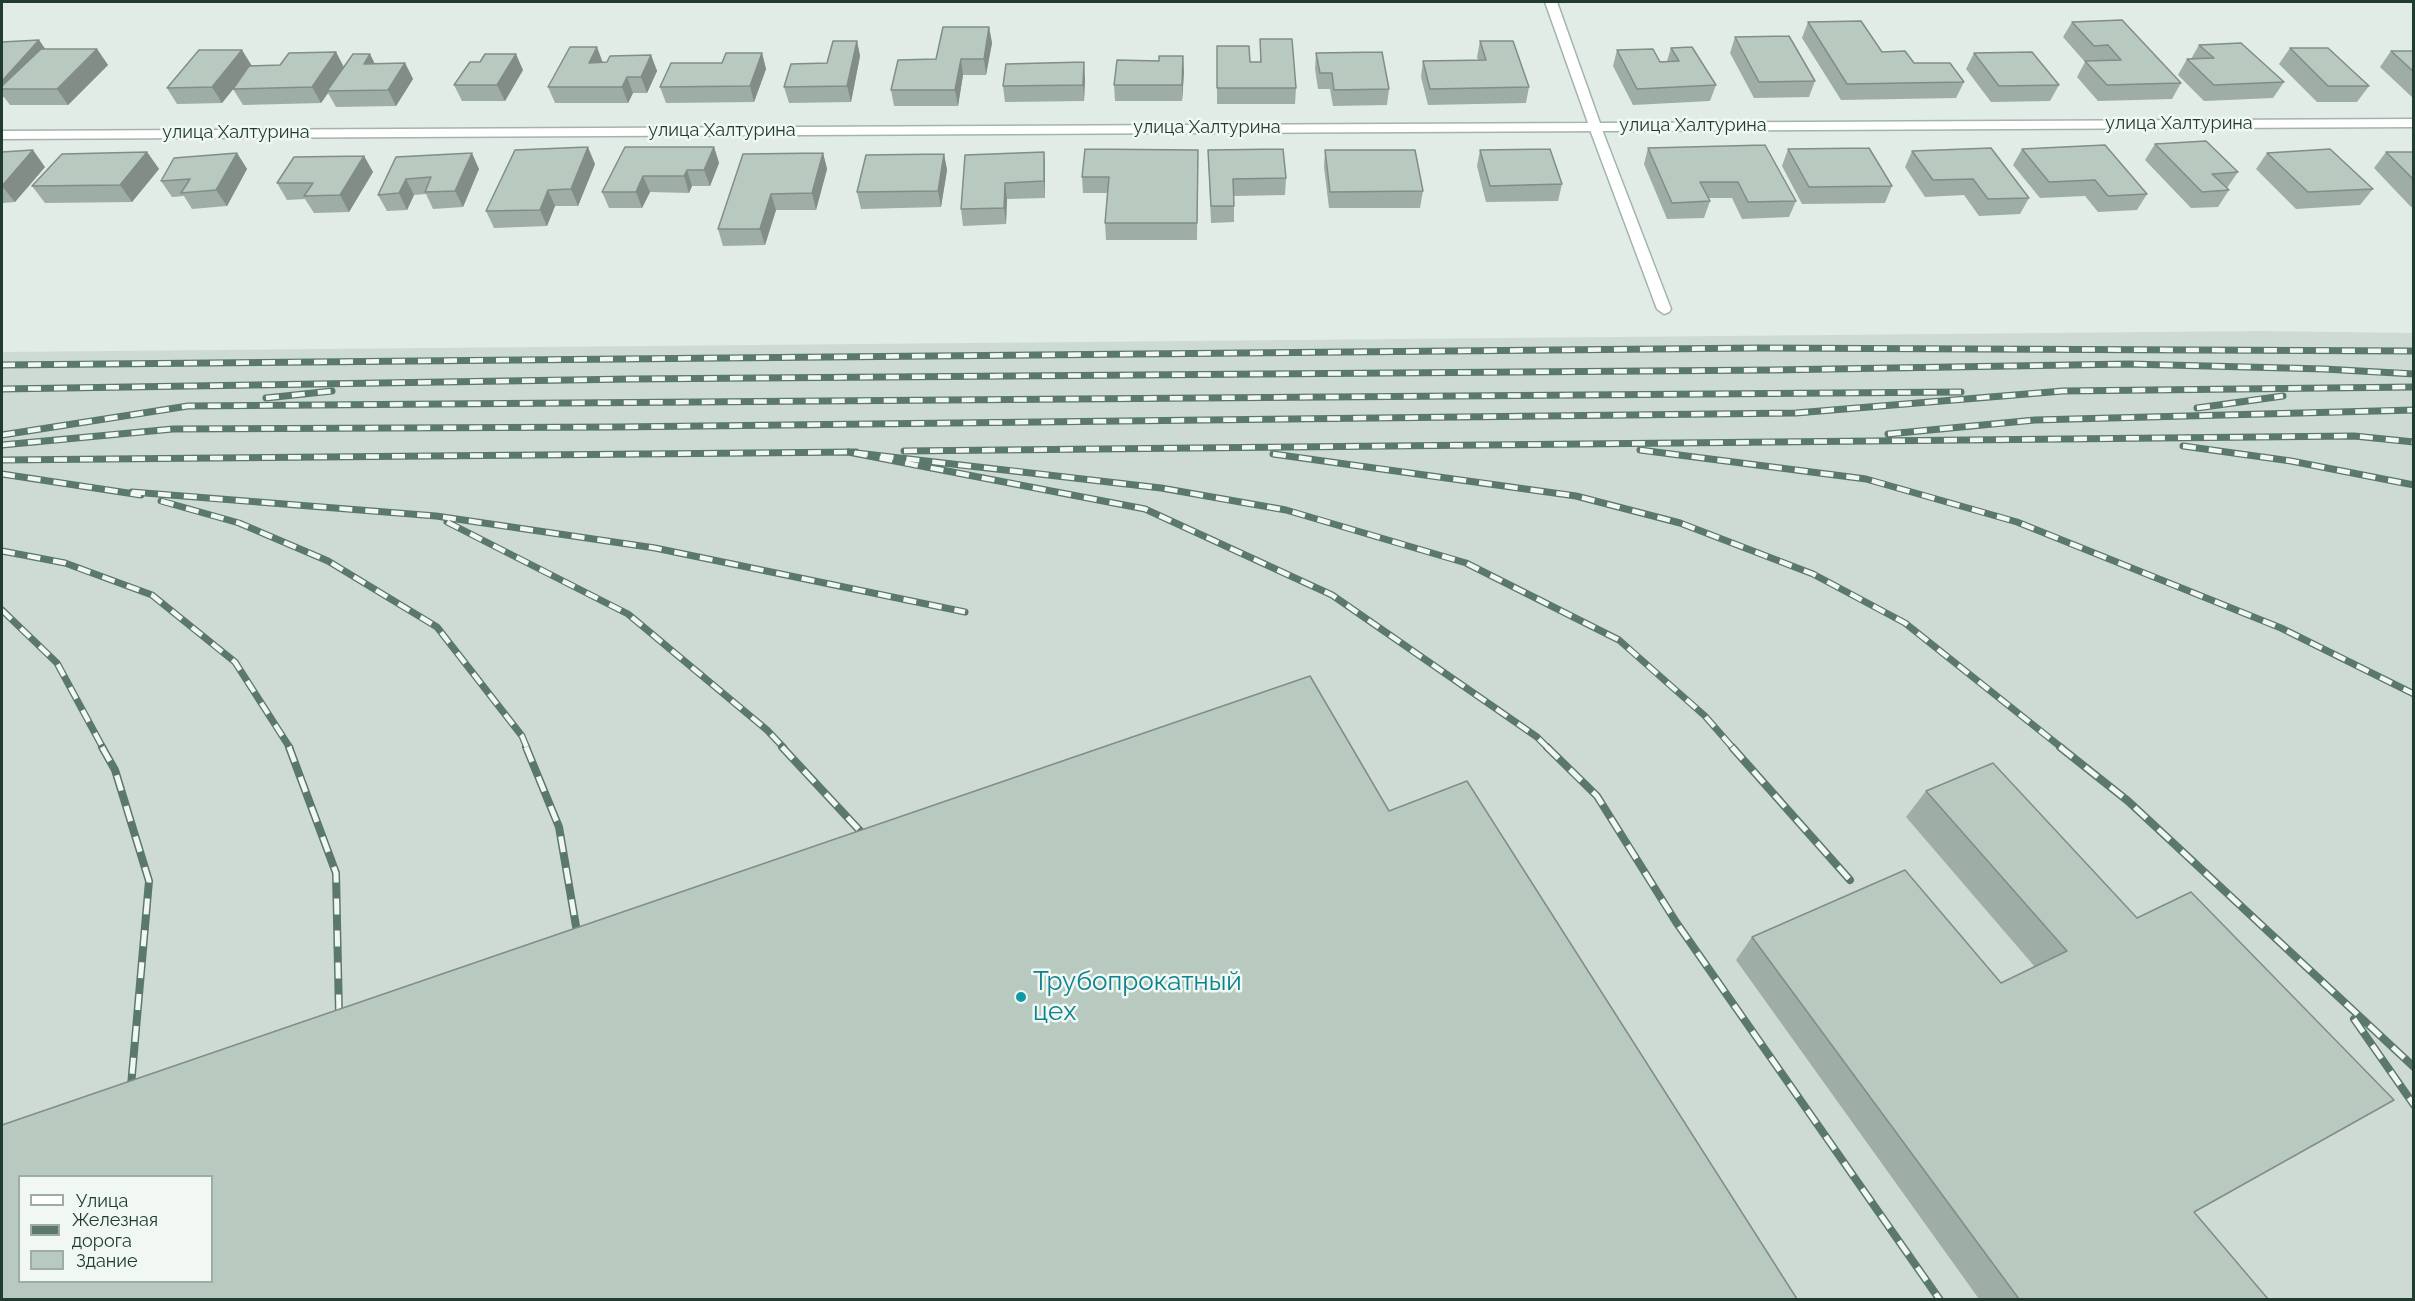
<!DOCTYPE html>
<html>
<head>
<meta charset="utf-8">
<style>
  body { margin:0 }
  #map { position:relative; width:2415px; height:1301px; overflow:hidden; background:#e0ece5; font-family:Raleway,sans-serif }
  canvas { display:block }
  .frame { position:absolute; inset:0; border:3px solid #203c31; pointer-events:none }
  .legend { position:absolute; left:18px; top:1175px; width:195px; height:108px; box-sizing:border-box; background:#f1f8f3; border:2px solid #9dada5; margin:0; padding:8px 10px; list-style:none; font-size:18px; color:#203c31 }
  .legend li { display:flex; align-items:center; gap:12px; height:30px }
  .legend b { width:30px; border:2px solid #9dada5 }
</style>
</head>
<body>
<div id="map">
<canvas width="2415" height="1301"></canvas>
<div class="frame"></div>
<ul class="legend">
<li><b style="height:8px;background:#fff"></b>Улица</li>
<li><b style="height:8px;background:#5b786c"></b>Железная дорога</li>
<li><b style="height:16px;background:#b8c9c0"></b>Здание</li>
</ul>
</div>
<script>
const ctx = document.querySelector('canvas').getContext('2d');
ctx.lineJoin = 'round';
function paint(path, color) {
  ctx.fillStyle = color;
  ctx.fill(path, 'evenodd');
}
function poly(rows) {
  const path = new Path2D();
  for (const r of rows) {
    path.moveTo(r[0], r[1]);
    for (let i = 2; i < r.length; i += 2) path.lineTo(r[i], r[i + 1]);
  }
  return path;
}
function strokePath(path, color, width, dash) {
  ctx.strokeStyle = color;
  ctx.lineWidth = width;
  ctx.lineCap = dash ? 'butt' : 'round';
  ctx.setLineDash(dash || []);
  ctx.stroke(path);
}
function drawText(font, color, halo, rows, align = 'center') {
  ctx.font = font + ' Raleway,sans-serif';
  ctx.lineWidth = 5;
  ctx.setLineDash([]);
  ctx.textBaseline = 'middle';
  ctx.strokeStyle = halo;
  ctx.fillStyle = color;
  for (const [text, x, y, turn = 0] of rows) {
    ctx.save();
    ctx.translate(x, y);
    ctx.rotate((+turn || 0) * Math.PI / 180);
    ctx.textAlign = isNaN(turn) ? turn : align;
    if (halo) ctx.strokeText(text, 0, 0);
    ctx.fillText(text, 0, 0);
    ctx.restore();
  }
}
const built = poly([
  [2261,331,2413,333,2413,1299,2,1299,2,352],
  [20,1176,212,1176,212,1282,20,1282]
]);
const service = poly([
  [1595,123,1601,127,1671,309,1669,312,1664,314,1657,309,1589,127,1595,123]
]);
const minor = poly([
  [1545,2,1557,2,1600,123,2414,119,2414,127,2,139,2,131,1588,123,1545,2]
]);
const railFar1 = poly([
  [2,365,1759,348,2414,351],
  [2,389,631,379,1772,370,2129,364,2324,369,2414,374],
  [266,398,332,391],
  [2197,408,2283,396],
  [1888,434,2035,420,2414,410],
  [2,435,188,406,1961,392],
  [2,445,173,429,616,427,1796,413,2063,391,2414,387],
  [2183,446,2291,461,2414,485],
  [1640,450,1866,479,2017,522,2281,628,2414,694],
  [904,451,2354,436,2414,442],
  [1273,454,1576,496,1680,523,1813,574,1905,623,2062,748],
  [2,460,856,452],
  [2,474,141,495],
  [132,492,436,516,655,548,965,612],
  [161,501,239,523,328,561,437,627,522,736,527,748],
  [447,522,628,614,767,730,784,748],
  [2,551,65,563,152,595,235,662,290,748],
  [2,610,57,663,103,748],
  [1548,748,1537,737,1332,595,1145,509,848,452,1161,488,1286,510,1466,563,1619,640,1705,716,1733,748]
]);
const rail = poly([
  [102,747,115,770,149,881,131,1086],
  [289,747,336,873,339,1015],
  [526,747,559,827,577,932],
  [782,747,862,833],
  [1547,747,1597,796,1676,922,1940,1300],
  [1732,747,1850,880],
  [2060,747,2128,801,2414,1067],
  [2354,1019,2414,1105]
]);
const wall = poly([
  [1808,22,1882,52,1964,82,1956,98,1841,100,1802,38],
  [2072,22,2181,83,2172,99,2098,101,2077,77,2085,62,2063,37],
  [989,27,992,43,986,75,963,75,958,106,894,106,891,90,936,59],
  [1735,37,1815,81,1809,97,1754,98,1730,53],
  [1260,39,1296,88,1295,104,1217,104,1217,46,1250,62,1260,62],
  [39,40,45,49,97,49,108,65,68,105,10,105,4,97,2,97,2,42],
  [857,41,860,56,851,102,789,103,784,87,827,63],
  [1480,41,1529,87,1526,103,1428,105,1421,77,1423,61,1478,60,1477,57],
  [2199,45,2284,82,2273,98,2204,101,2178,75,2187,59,2191,59],
  [1671,48,1716,85,1710,101,1633,105,1613,66,1617,50,1660,62,1667,61],
  [2290,48,2369,86,2357,102,2317,102,2279,64],
  [242,50,251,66,280,65,336,52,344,67,375,64,405,63,413,79,396,106,336,107,328,93,321,103,243,105,233,89,222,103,177,104,167,88],
  [2391,51,2414,51,2414,99,2380,67],
  [762,53,766,69,754,102,666,103,660,87,722,63],
  [1316,53,1389,89,1387,105,1333,106,1330,89,1318,89,1315,69],
  [1974,53,2059,85,2050,101,1991,102,1966,69],
  [651,55,657,71,647,93,633,93,628,103,555,103,548,87,603,63],
  [480,62,523,70,505,101,462,101,454,85],
  [1184,72,1182,101,1115,101,1114,85],
  [1085,78,1084,101,1005,102,1003,86],
  [2155,144,2238,172,2227,188,2229,190,2218,207,2191,208,2145,160],
  [714,147,719,163,710,186,692,186,689,193,650,192,642,208,609,208,602,192],
  [1648,148,1796,201,1789,217,1742,219,1732,198,1708,198,1710,201,1704,218,1667,219,1644,164],
  [1788,149,1892,186,1885,203,1802,204,1782,166],
  [2022,149,2147,194,2137,210,2098,212,2085,196,2040,198,2013,165],
  [1198,150,1197,240,1106,240,1105,223,1107,193,1083,193,1082,177],
  [1208,150,1286,178,1285,195,1234,196,1234,222,1211,223],
  [1325,150,1423,191,1420,208,1329,208,1324,167],
  [1480,150,1562,184,1558,201,1486,202,1477,166],
  [1912,151,2029,198,2020,214,1979,216,1964,195,1925,197,1905,167],
  [2,152,45,167,15,202,2,203],
  [147,152,159,169,132,202,45,203,32,186],
  [1044,152,1045,168,1045,198,1007,199,1006,224,963,226,961,209],
  [2386,152,2414,152,2414,207,2411,207,2374,168],
  [237,153,247,169,227,206,192,209,184,196,172,197,161,181],
  [823,153,827,169,816,210,776,210,765,245,723,246,718,229],
  [2267,153,2373,189,2360,205,2296,209,2256,169],
  [944,154,947,170,941,207,861,209,857,192],
  [364,156,373,172,349,212,314,213,305,199,287,200,277,183],
  [396,157,479,169,463,207,433,209,426,194,414,195,407,210,387,211,378,195],
  [595,164,578,206,555,206,547,226,494,228,486,211],
  [1993,763,2194,1212,2268,1299,1979,1299,1736,960,1752,937,2001,983,2035,967,1906,817,1926,791]
]);
const shadedWall = poly([
  [989,27,992,43,986,75,984,59],
  [39,40,50,56,8,89,2,81],
  [857,41,860,56,851,102,847,86],
  [597,47,603,63,589,63],
  [97,49,108,65,68,105,57,89],
  [242,50,252,66,222,103,212,87],
  [336,52,344,68,327,91,328,93,321,103,312,87],
  [762,53,766,69,754,102,750,86],
  [370,54,378,70,364,64],
  [516,54,523,70,505,101,497,85],
  [651,55,657,71,647,93,641,77],
  [1183,56,1184,72,1182,101,1182,85],
  [961,59,963,75,958,106,955,90],
  [1084,62,1085,78,1084,101,1083,85],
  [405,63,413,79,396,106,388,90],
  [627,77,633,93,628,103,622,87],
  [588,147,595,164,578,206,571,189],
  [714,147,719,163,710,186,704,170],
  [33,150,45,167,15,202,2,186],
  [147,152,159,169,132,202,120,185],
  [1044,152,1045,168,1045,198,1044,181],
  [237,153,247,169,227,206,216,190],
  [472,153,479,169,463,207,455,191],
  [823,153,827,169,816,210,812,193],
  [944,154,947,170,941,207,938,191],
  [364,156,373,172,349,212,340,195],
  [687,170,692,186,689,193,684,176],
  [643,176,650,192,642,208,636,192],
  [406,179,414,195,407,210,399,193],
  [1005,183,1007,199,1006,224,1004,208],
  [548,190,555,206,547,226,540,210],
  [771,194,776,210,765,245,760,229]
]);
const building = poly([
  [2122,20,2181,83,2107,85,2085,61,2121,60,2108,45,2094,46,2072,22,2122,20],
  [1861,21,1882,52,1905,51,1914,63,1950,63,1964,82,1847,84,1808,22,1861,21],
  [943,27,989,27,984,59,961,59,955,90,891,90,898,60,936,59,943,27],
  [1789,36,1815,81,1759,82,1735,37,1789,36],
  [1260,39,1292,39,1296,88,1217,88,1217,46,1249,46,1250,62,1261,62,1260,39],
  [39,40,2,81,2,42,39,40],
  [833,41,857,41,847,86,784,87,791,64,827,63,833,41],
  [1480,41,1513,41,1529,87,1430,89,1423,61,1486,60,1480,41],
  [2241,43,2284,82,2214,85,2187,59,2214,58,2199,45,2241,43],
  [570,47,597,47,589,63,607,62,610,56,651,55,641,77,627,77,622,87,548,87,570,47],
  [1692,47,1716,85,1637,89,1617,50,1653,49,1660,62,1679,61,1671,48,1692,47],
  [2290,48,2328,48,2369,86,2328,86,2290,48],
  [41,49,97,49,57,89,2,89,2,86,41,49],
  [199,50,242,50,212,87,167,88,199,50],
  [2391,51,2414,51,2414,72,2391,51],
  [336,52,312,87,233,89,249,66,280,65,289,53,336,52],
  [1382,52,1389,89,1334,90,1332,73,1320,73,1316,53,1382,52],
  [2032,52,2059,85,1999,86,1974,53,2032,52],
  [726,53,762,53,750,86,660,87,671,63,722,63,726,53],
  [353,54,370,54,364,64,405,63,388,90,327,91,353,54],
  [485,54,516,54,497,85,454,85,470,62,480,62,485,54],
  [1159,56,1183,56,1182,85,1114,85,1117,60,1159,61,1159,56],
  [1084,62,1083,85,1003,86,1006,64,1084,62],
  [2206,141,2238,172,2212,174,2229,190,2202,192,2155,144,2206,141],
  [1765,145,1796,201,1748,202,1738,182,1700,182,1710,201,1672,203,1648,148,1765,145],
  [2105,145,2147,194,2108,196,2095,180,2049,182,2022,149,2105,145],
  [588,147,571,189,548,190,540,210,486,211,515,150,588,147],
  [625,147,714,147,704,170,687,170,684,176,643,176,636,192,602,192,625,147],
  [1869,148,1892,186,1809,187,1788,149,1869,148],
  [1991,148,2029,198,1988,199,1973,179,1933,180,1912,151,1991,148],
  [1085,149,1198,150,1197,223,1105,223,1109,177,1082,177,1085,149],
  [1283,149,1286,178,1233,179,1234,206,1211,206,1208,150,1283,149],
  [1550,149,1562,184,1490,186,1480,150,1550,149],
  [2330,149,2373,189,2308,192,2267,153,2330,149],
  [33,150,2,186,2,152,33,150],
  [1325,150,1415,150,1423,191,1330,192,1325,150],
  [147,152,120,185,32,186,62,154,147,152],
  [1044,152,1044,181,1005,183,1004,208,961,209,965,155,1044,152],
  [2386,152,2414,152,2414,180,2386,152],
  [237,153,216,190,181,193,190,179,161,181,174,158,237,153],
  [472,153,455,191,425,192,431,177,406,179,399,193,378,195,396,157,472,153],
  [823,153,812,193,771,194,760,229,718,229,743,154,823,153],
  [944,154,938,191,857,192,866,155,944,154],
  [364,156,340,195,304,196,313,183,277,183,294,157,364,156],
  [1310,676,1389,811,1467,781,1797,1299,2,1299,2,1125,1310,676],
  [20,1176,212,1176,212,1281,20,1281,20,1176],
  [1993,763,2137,918,2191,892,2394,1100,2194,1212,2268,1299,2019,1299,1752,937,1905,870,2001,983,2067,951,1926,791,1993,763]
]);
const markers = [
  [1021,997,6,"#0f9aa8"]
];
const farStreetnames = [
  ["улица Халтурина",2179,124],
  ["улица Халтурина",1693,126],
  ["улица Халтурина",1207,128],
  ["улица Халтурина",722,131],
  ["улица Халтурина",236,133]
];
const nearCulturenames = [
  ["Трубопрокатный",1033,982],
  ["цех",1033,1012]
];
paint(built, '#cedbd4');
strokePath(service, '#a3b4ab', 3);
strokePath(minor, '#a3b4ab', 3);
paint(service, '#fff');
paint(minor, '#fff');
strokePath(railFar1, '#5b786c', 7);
strokePath(rail, '#5b786c', 8);
strokePath(railFar1, '#f1f8f3', 4.5, [13]);
strokePath(rail, '#f1f8f3', 5, [16]);
paint(wall, '#9eada5');
paint(shadedWall, '#818d86');
paint(building, '#b8c9c0');
strokePath(building, '#818d86', 1.5);
for (const [x, y, r, color] of markers) {
  const dot = new Path2D();
  dot.arc(x, y, r, 0, 2 * Math.PI);
  ctx.fillStyle = color;
  ctx.fill(dot);
  strokePath(dot, '#f1f8f3', 2);
}
drawText('18px', '#203c31', '#f1f8f3', farStreetnames);
drawText('26px', '#0d838f', '#f1f8f3', nearCulturenames, 'left');
</script>
</body>
</html>
